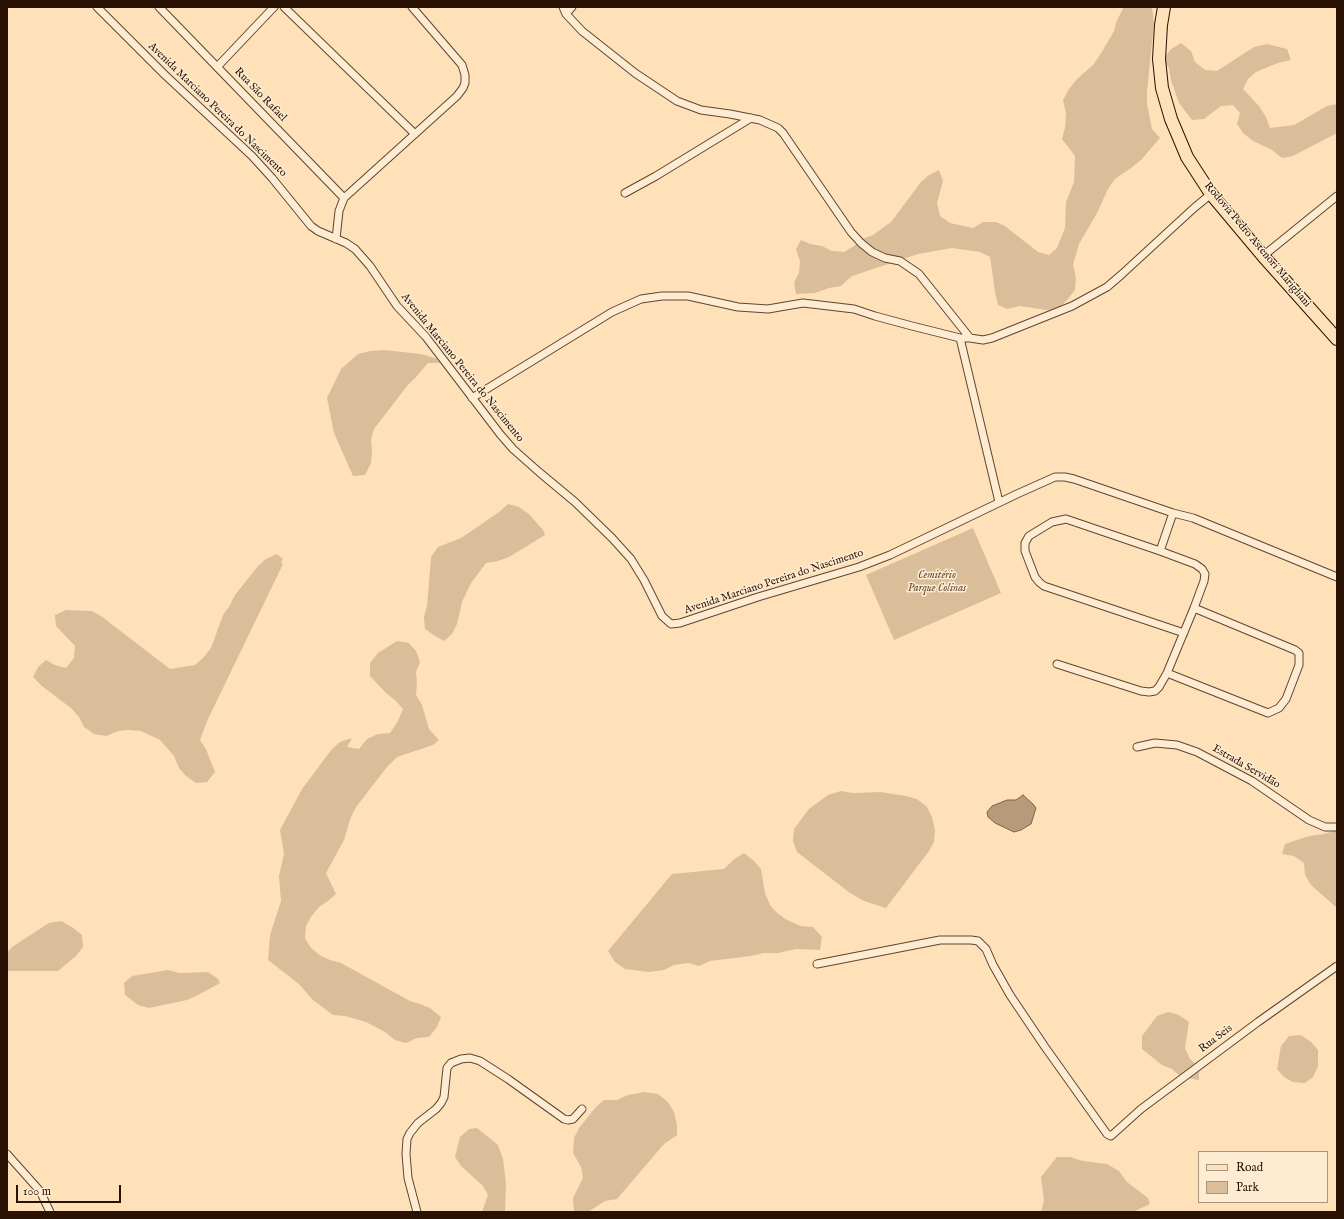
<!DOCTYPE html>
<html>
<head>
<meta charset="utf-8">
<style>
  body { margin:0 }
  #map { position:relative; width:1344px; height:1219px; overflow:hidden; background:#fee1b9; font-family:"IM FELL English",serif }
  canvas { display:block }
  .frame { position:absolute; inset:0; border:8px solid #291203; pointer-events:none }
  .legend { position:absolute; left:1198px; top:1151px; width:130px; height:52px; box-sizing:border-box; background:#feecd2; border:1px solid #a9957f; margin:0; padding:5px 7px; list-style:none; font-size:12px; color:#291203 }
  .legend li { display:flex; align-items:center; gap:8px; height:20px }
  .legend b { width:20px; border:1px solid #a9957f }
  .scale { position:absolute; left:16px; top:1185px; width:105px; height:18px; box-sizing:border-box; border:2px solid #291203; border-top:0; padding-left:5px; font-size:12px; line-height:14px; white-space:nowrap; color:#291203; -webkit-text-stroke:3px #feecd2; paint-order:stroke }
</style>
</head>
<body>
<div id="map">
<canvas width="1344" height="1219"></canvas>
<div class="frame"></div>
<ul class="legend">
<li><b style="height:5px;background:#fee1b9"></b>Road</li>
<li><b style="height:11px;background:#dabe9a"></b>Park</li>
</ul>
<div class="scale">100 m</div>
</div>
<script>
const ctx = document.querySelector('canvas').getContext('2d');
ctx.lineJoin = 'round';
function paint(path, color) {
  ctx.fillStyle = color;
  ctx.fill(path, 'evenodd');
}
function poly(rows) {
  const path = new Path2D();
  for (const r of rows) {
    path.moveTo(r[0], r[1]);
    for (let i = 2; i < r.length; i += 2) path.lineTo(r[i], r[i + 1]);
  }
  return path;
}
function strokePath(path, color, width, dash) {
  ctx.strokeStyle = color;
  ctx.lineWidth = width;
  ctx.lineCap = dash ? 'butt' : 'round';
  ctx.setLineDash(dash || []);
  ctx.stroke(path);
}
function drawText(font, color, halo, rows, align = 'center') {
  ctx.font = font + ' "IM FELL English",serif';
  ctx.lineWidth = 3;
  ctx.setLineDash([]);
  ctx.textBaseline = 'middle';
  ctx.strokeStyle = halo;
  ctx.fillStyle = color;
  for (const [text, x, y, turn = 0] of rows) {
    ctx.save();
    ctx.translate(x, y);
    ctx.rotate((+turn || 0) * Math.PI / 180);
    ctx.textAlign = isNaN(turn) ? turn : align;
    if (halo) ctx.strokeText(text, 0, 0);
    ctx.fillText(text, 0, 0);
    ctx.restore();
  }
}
const green = poly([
  [1124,7,1152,7,1154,23,1147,91,1147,104,1152,129,1160,138,1141,160,1131,168,1115,179,1108,189,1097,213,1079,244,1073,265,1076,278,1075,290,1067,300,1058,309,1046,310,1020,306,1007,309,998,305,995,292,990,257,980,252,952,248,918,254,852,276,841,286,829,288,815,293,796,294,794,282,799,273,800,261,796,249,801,240,810,244,822,246,832,251,844,252,854,246,862,239,873,235,891,222,921,182,929,175,939,170,943,181,937,203,940,216,950,223,973,228,983,222,996,222,1005,226,1038,252,1049,255,1057,248,1065,228,1066,202,1074,182,1075,156,1062,139,1065,128,1066,113,1063,100,1069,89,1077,79,1093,65,1100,55,1114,31,1117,20],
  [1181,43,1191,51,1195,62,1205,70,1217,71,1254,47,1267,44,1287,49,1291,60,1278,63,1256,72,1248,79,1243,89,1259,106,1266,117,1270,128,1294,125,1327,106,1337,104,1337,133,1293,156,1282,158,1272,150,1253,141,1243,133,1237,124,1240,113,1233,105,1221,106,1204,119,1192,120,1179,103,1171,80,1169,68,1163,59,1171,49],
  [384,350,421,354,451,363,428,363,417,376,407,386,374,429,371,440,372,451,371,463,365,475,353,476,334,433,327,398,341,369,358,354,371,351],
  [508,504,519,507,529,514,543,530,545,535,509,557,498,561,486,563,471,583,462,602,457,624,452,634,444,641,435,636,425,629,424,617,427,606,429,582,431,557,438,547,461,538,470,532,499,512],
  [973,528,1001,593,894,640,866,575],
  [277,554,283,559,281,563,283,564,208,719,200,740,206,749,215,772,207,782,196,783,186,776,179,768,174,756,160,740,141,731,129,730,118,731,106,736,94,734,84,727,79,717,72,709,42,686,33,677,38,667,46,660,55,665,66,668,74,658,75,646,56,626,55,615,66,610,92,611,101,616,170,669,195,665,203,658,211,648,223,615,230,605,235,595,258,566,266,559],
  [397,641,409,643,416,651,420,662,416,672,417,683,416,695,422,705,429,729,439,740,433,745,397,757,387,767,356,807,351,817,344,840,326,873,336,894,328,901,319,907,311,917,306,926,305,938,311,948,321,956,330,960,341,963,410,1001,420,1004,430,1008,441,1017,437,1027,429,1037,417,1038,406,1043,395,1040,385,1032,366,1022,345,1016,333,1015,313,1000,299,984,268,960,270,935,281,901,279,876,284,854,280,830,302,789,332,749,340,742,352,738,347,747,359,749,367,739,378,734,390,733,398,721,403,709,396,701,386,693,370,676,370,663,378,653],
  [841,791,853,793,880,792,906,796,917,799,927,807,932,817,935,830,934,842,929,851,886,908,864,901,850,893,797,852,793,841,794,829,809,809,828,795],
  [1337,830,1337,908,1311,885,1305,875,1304,863,1294,856,1282,854,1285,844,1309,836,1324,834],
  [744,853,754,861,761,869,765,893,770,905,777,913,787,920,801,926,813,927,822,937,820,950,796,949,778,953,764,953,751,956,710,961,699,966,688,963,674,965,664,970,649,972,625,969,615,962,608,951,672,874,724,869,733,860],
  [61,921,72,927,82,935,83,947,76,956,58,971,9,971,7,970,7,953,12,947,49,923],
  [168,970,179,973,208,972,218,979,220,983,198,995,187,1000,149,1008,138,1005,125,995,124,983,132,976],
  [1168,1012,1179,1015,1189,1022,1185,1048,1190,1059,1199,1067,1199,1080,1181,1077,1172,1069,1162,1065,1142,1049,1142,1036,1157,1016],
  [1301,1035,1311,1042,1318,1050,1318,1066,1313,1077,1305,1083,1293,1082,1284,1077,1277,1069,1281,1046,1289,1036],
  [644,1092,658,1094,668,1102,674,1112,677,1125,677,1135,664,1144,617,1199,605,1201,588,1212,574,1211,573,1198,583,1178,581,1167,573,1153,574,1138,579,1128,596,1107,604,1100,617,1100,628,1095],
  [477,1128,498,1145,503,1159,506,1183,505,1212,482,1212,488,1195,483,1186,461,1166,455,1157,460,1137,469,1129],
  [1057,1157,1070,1157,1083,1161,1107,1164,1119,1171,1127,1182,1148,1198,1150,1204,1133,1212,1041,1212,1044,1200,1041,1177]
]);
const water = poly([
  [1023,795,1033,804,1036,808,1031,824,1021,830,1014,832,995,823,988,817,987,812,992,806,1007,800,1016,800,1023,795]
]);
const minor = poly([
  [97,7,165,75,252,156,272,178,311,226,318,231,346,243,355,249,370,266,397,306,426,337,500,434,513,449,539,472,575,502,612,538,631,559,644,580,662,616,671,624,680,623,758,597,859,567,890,555,1017,494,1055,477,1065,477,1074,479,1173,513,1193,518,1337,577],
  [159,7,344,198],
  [284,7,415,134],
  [566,14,572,7],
  [218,66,274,7],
  [625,193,656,176,751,118],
  [336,239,339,211,344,198,457,96,463,88,465,83,465,75,462,65,412,7],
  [1263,256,1337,196],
  [960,338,999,502],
  [970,338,983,340,992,338,1072,306,1107,287,1121,275,1194,208,1211,194],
  [472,398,612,312,641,299,662,296,688,296,738,307,768,309,803,303,854,309,875,316,912,326,960,338,970,338,919,274,900,261,885,258,872,252,861,243,851,232,783,133,778,128,760,120,730,114,701,110,677,101,635,73,582,31,566,14,563,7],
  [1160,551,1173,513],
  [1057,664,1141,691,1149,692,1155,691,1159,687,1167,673,1194,608,1204,581,1205,574,1202,569,1195,564,1160,551,1066,519,1052,522,1029,536,1025,543,1025,551,1035,577,1039,582,1044,586,1184,633],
  [1167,673,1268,713,1279,708,1286,699,1299,665,1299,653,1295,650,1194,608],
  [1137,747,1155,743,1177,745,1197,752,1252,781,1309,820,1325,827,1337,827],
  [817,964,940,940,971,940,978,941,986,949,993,965,1010,995,1045,1047,1107,1134,1111,1136,1141,1109,1258,1022,1337,966],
  [7,1154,40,1191,50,1212],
  [417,1212,408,1178,406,1154,407,1139,410,1133,418,1123,436,1109,441,1103,444,1097,447,1068,451,1063,461,1059,470,1058,480,1061,508,1079,564,1119,568,1120,573,1119,582,1109]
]);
const primary = poly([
  [1164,7,1161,25,1159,59,1162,88,1171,119,1187,157,1211,194,1263,256,1337,339]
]);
const streetNames = [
  ["Rua São Rafael",260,95,46],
  ["Avenida Marciano Pereira do Nascimento",217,110,44],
  ["Rodovia Pedro Astenori Marigliani",1257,245,50],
  ["Avenida Marciano Pereira do Nascimento",462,368,51],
  ["Avenida Marciano Pereira do Nascimento",774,582,-18],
  ["Estrada Servidão",1246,767,30],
  ["Rua Seis",1216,1039,-37]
];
const parkNames = [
  ["Cemitério",937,576],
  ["Parque Colinas",937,589]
];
paint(green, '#dabe9a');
paint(water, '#b69b7b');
strokePath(water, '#7e644b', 1);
strokePath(minor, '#5e4630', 9);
strokePath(primary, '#291203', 14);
strokePath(minor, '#feecd2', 7);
strokePath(primary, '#fee1b9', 12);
drawText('11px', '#291203', '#feecd2', streetNames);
drawText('italic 11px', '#674e38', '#feecd2', parkNames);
</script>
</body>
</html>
